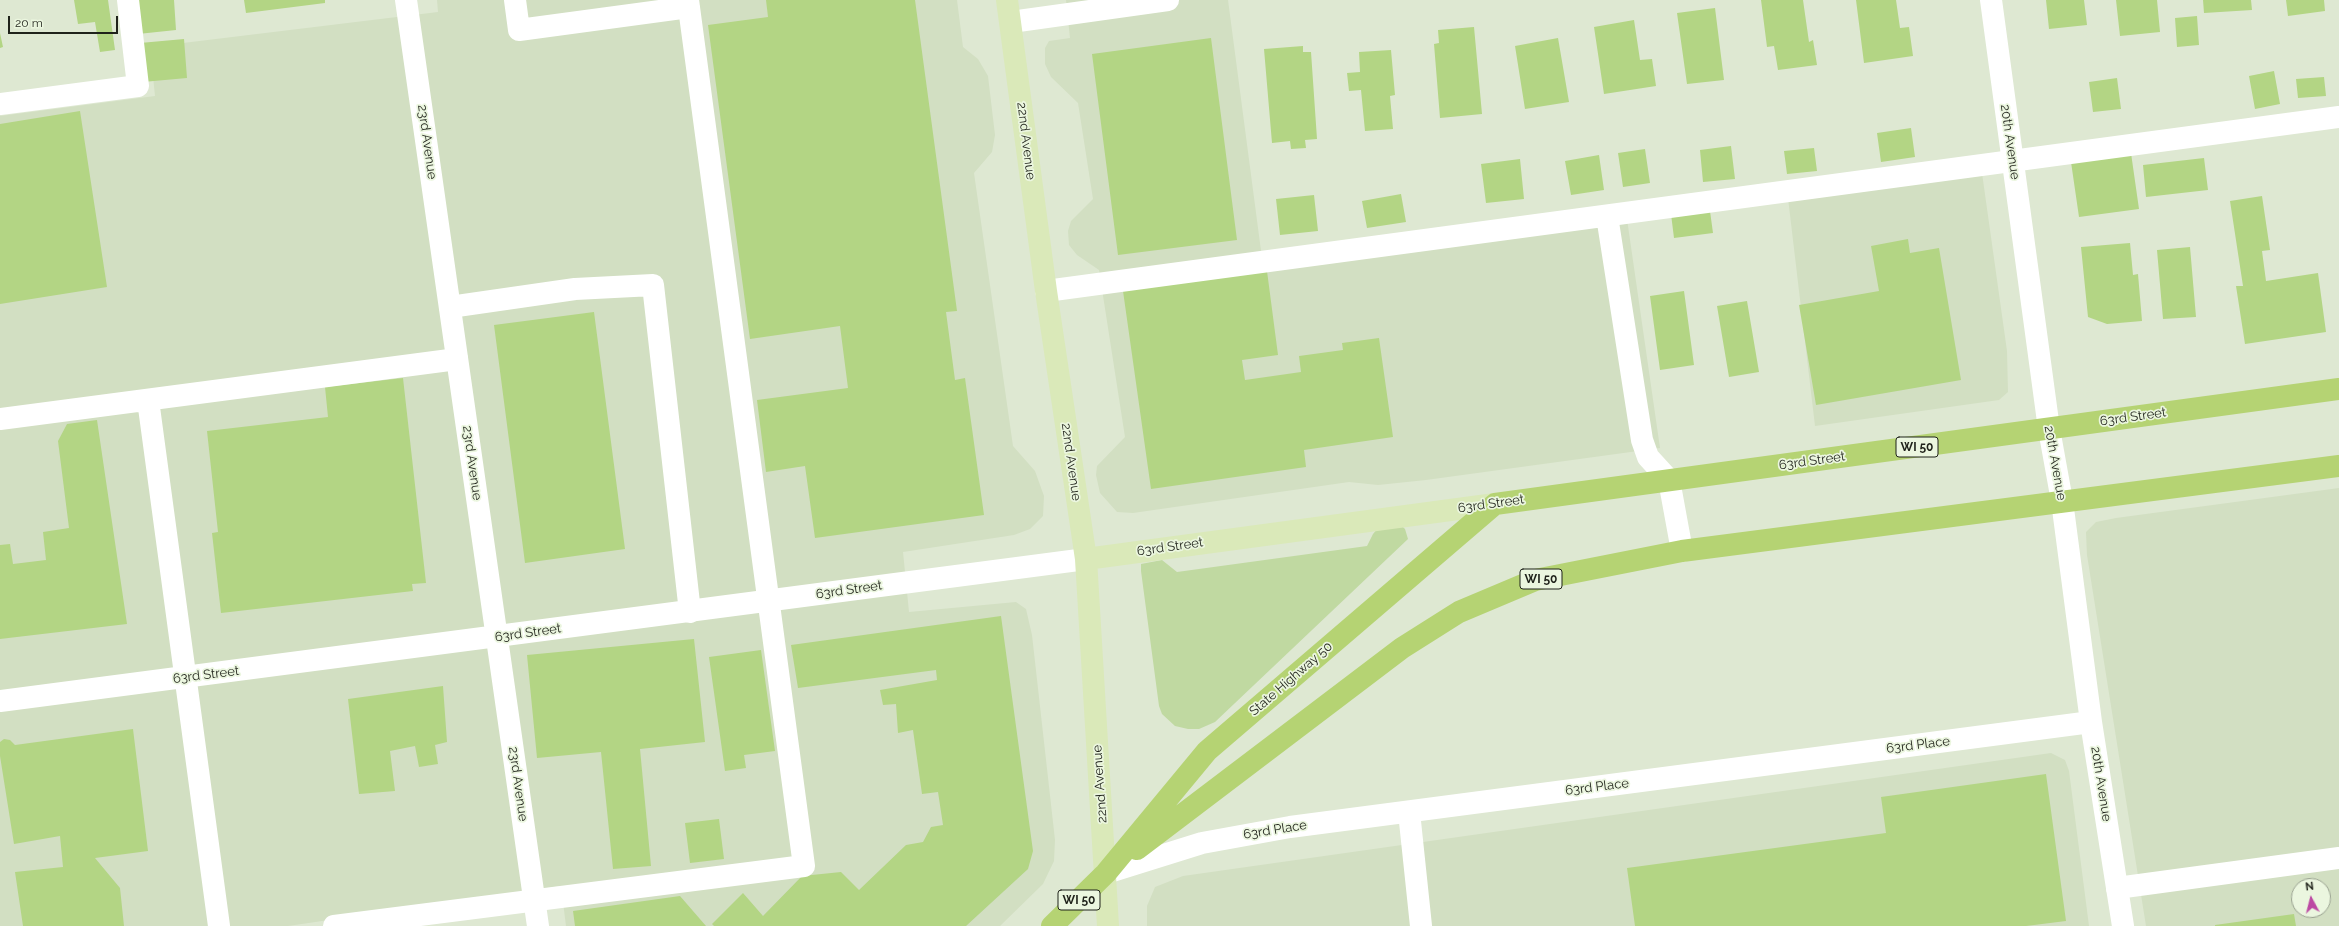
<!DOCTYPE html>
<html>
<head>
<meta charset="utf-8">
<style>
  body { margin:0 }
  #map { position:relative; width:2339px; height:926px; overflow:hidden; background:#dee8d2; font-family:Raleway,sans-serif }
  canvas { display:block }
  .north { position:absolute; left:2291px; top:878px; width:40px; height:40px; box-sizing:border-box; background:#ebf6df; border:1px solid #99a190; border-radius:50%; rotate:353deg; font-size:11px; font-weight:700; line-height:16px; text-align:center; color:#1f221a }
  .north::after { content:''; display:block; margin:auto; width:14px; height:18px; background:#bc49a3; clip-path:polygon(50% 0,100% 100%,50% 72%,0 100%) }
  .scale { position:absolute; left:8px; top:16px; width:110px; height:18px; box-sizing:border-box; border:2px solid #1f221a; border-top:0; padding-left:5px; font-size:12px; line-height:14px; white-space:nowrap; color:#1f221a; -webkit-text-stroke:3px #ebf6df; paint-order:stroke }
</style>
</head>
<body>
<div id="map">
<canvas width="2339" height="926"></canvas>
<div class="north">N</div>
<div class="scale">20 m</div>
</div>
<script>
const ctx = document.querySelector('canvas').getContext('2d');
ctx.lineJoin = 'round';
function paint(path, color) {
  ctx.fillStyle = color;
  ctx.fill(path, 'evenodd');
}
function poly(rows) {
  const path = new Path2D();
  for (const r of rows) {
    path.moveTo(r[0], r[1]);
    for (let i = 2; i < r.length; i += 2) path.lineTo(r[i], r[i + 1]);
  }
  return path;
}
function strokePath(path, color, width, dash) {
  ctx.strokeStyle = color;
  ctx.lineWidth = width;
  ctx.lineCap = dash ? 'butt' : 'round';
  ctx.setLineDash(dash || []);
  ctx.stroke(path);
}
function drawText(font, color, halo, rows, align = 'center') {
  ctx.font = font + ' Raleway,sans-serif';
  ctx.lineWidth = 3.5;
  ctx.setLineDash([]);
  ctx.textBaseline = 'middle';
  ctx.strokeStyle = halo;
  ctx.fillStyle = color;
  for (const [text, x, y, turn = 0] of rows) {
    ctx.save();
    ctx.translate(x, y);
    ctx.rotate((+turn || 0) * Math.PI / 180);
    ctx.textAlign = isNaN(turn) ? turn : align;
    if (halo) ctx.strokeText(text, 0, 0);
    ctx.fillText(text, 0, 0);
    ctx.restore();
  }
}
const built = poly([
  [437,0,957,0,963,47,978,59,988,76,995,135,992,152,974,173,1013,446,1035,471,1044,496,1043,516,1030,529,1014,535,903,552,909,612,1016,602,1026,609,1032,635,1055,840,1054,861,1043,884,1000,926,566,926,561,886,288,926,0,926,0,116,155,96,150,47,438,12],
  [1066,0,1228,0,1263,266,1627,219,1660,448,1426,480,1378,485,1349,482,1133,513,1117,512,1100,493,1096,475,1097,466,1125,437,1099,270,1077,255,1069,245,1068,231,1071,221,1093,199,1078,103,1051,77,1045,64,1045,48,1049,41,1070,38],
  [1982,173,2007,351,2008,392,1999,400,1815,426,1788,198],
  [2339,488,2339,926,2146,926,2087,555,2086,532,2096,522,2116,518],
  [2299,886,2323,886,2323,910,2299,910],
  [2051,753,2065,760,2069,771,2089,926,1147,926,1147,906,1155,887,1183,876]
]);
const green = poly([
  [1400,524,1405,529,1408,539,1215,722,1199,729,1188,729,1175,726,1162,714,1159,706,1141,571,1141,564,1162,560,1177,572,1367,546,1373,534,1379,527]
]);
const building = poly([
  [74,0,108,0,115,50,100,52,95,22,78,24],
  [134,0,174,0,176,30,138,34],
  [244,0,325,0,325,3,246,13],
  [766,0,915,0,957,311,946,312,955,380,965,378,984,515,815,538,805,466,766,472,757,400,848,388,840,326,750,339,708,25,768,17],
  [1761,0,1803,0,1809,42,1813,40,1817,65,1778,70,1774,46,1767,47],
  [1856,0,1896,0,1900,28,1909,27,1913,56,1864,63],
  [2046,0,2084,0,2087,25,2049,29],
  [2116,0,2157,0,2160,32,2120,36],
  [2203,0,2251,0,2252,10,2204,13],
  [2286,0,2324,0,2325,11,2288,16],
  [1715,8,1724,80,1687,84,1677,13],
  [2197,16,2199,45,2177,47,2175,18],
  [1634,20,1640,60,1652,59,1656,86,1604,94,1594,27],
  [1474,27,1482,114,1440,118,1434,44,1439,43,1438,30],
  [0,33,3,47,0,48],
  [1211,38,1237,240,1118,255,1092,54],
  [1558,38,1569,102,1525,109,1515,46],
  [184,39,187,78,143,82,140,43],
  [1303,46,1303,52,1311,52,1317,139,1305,140,1306,148,1291,149,1290,141,1272,143,1264,49],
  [1391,50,1395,95,1390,96,1393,129,1365,131,1361,90,1349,91,1347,73,1360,72,1359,52],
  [2274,71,2280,104,2255,109,2249,76],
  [2324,77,2326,96,2298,98,2296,79],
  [2117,78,2121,109,2093,112,2089,82],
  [80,111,107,287,0,304,0,124],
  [1911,128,1915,157,1881,162,1877,133],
  [1731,146,1735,179,1703,182,1700,150],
  [1814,148,1817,171,1787,174,1784,151],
  [1645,149,1650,183,1623,187,1618,153],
  [2131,153,2139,209,2079,217,2071,162],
  [1599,155,1604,190,1571,195,1565,161],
  [2204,158,2208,190,2146,197,2143,165],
  [1520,159,1524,199,1486,203,1481,164],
  [1401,194,1406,222,1367,228,1362,201],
  [1314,195,1318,231,1280,235,1276,199],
  [2262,196,2270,250,2262,251,2266,281,2318,273,2326,332,2245,344,2236,286,2243,286,2230,201],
  [1710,211,1713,233,1674,238,1671,214],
  [1908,239,1910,253,1939,248,1961,380,1816,405,1799,305,1879,291,1871,246],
  [2130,243,2133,275,2138,274,2142,321,2107,324,2088,317,2081,247],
  [2190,247,2196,317,2163,319,2157,250],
  [1267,271,1278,355,1242,360,1245,380,1301,372,1299,356,1343,350,1342,343,1379,338,1393,437,1304,450,1306,467,1151,489,1123,291],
  [1684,291,1694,365,1660,370,1650,296],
  [1747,301,1759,372,1729,377,1717,306],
  [594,312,625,549,525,563,494,325],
  [403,378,426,583,412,584,413,591,221,613,212,533,218,532,207,431,328,417,325,387],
  [97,420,127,624,0,639,0,545,10,544,13,564,46,560,43,532,69,528,58,441,67,424],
  [1001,616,1033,851,1028,869,966,926,714,926,712,924,743,893,763,916,802,876,841,872,859,890,906,845,923,842,931,827,943,825,938,792,922,794,913,730,898,733,896,704,883,705,880,690,937,680,936,670,798,688,791,645],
  [694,639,705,742,640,749,651,866,613,869,601,752,537,758,527,655],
  [761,650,775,751,744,755,746,768,725,771,709,657],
  [443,686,447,742,435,745,438,764,419,767,415,746,390,751,395,791,359,794,348,699],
  [133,729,148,851,95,858,120,888,124,926,23,926,15,872,63,867,60,836,14,844,0,756,0,742,4,739,10,740,15,745],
  [2046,774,2066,921,2026,926,1635,926,1627,868,1886,833,1881,797],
  [719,819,724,859,690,863,685,823],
  [680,896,706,926,575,926,573,911],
  [2294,914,2296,926,2215,926,2215,925]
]);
const lane = poly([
  [515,0,519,30,689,7],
  [0,104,138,86,128,0],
  [1607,216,1642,440,1648,457,1669,480,1682,551],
  [1046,291,2339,117],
  [450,307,575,289,653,285,690,612],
  [148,400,219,926],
  [0,419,457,359],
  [1409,812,1421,926],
  [2117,888,2339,858],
  [334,926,804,866,688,0]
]);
const street = poly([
  [406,0,538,926],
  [1991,0,2049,429,2062,501,2091,722,2123,926],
  [1011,22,1168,0],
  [0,701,1086,559],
  [1106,873,1202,843,1290,827,2091,722]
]);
const secondary = poly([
  [1007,0,1046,291,1086,559,1108,926],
  [1086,559,1495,504]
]);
const primary = poly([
  [1137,849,1402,648,1459,612,1535,580,1682,551,2339,466],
  [1052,926,1106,873,1207,751,1495,504,2339,389]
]);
const shields = [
  [1917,447,42],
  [1541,579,42],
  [1079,900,42]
];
const shieldNames = [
  ["WI 50",1917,447],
  ["WI 50",1541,579],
  ["WI 50",1079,900]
];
const streetNames = [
  ["22nd Avenue",1026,141,83],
  ["23rd Avenue",427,142,82],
  ["20th Avenue",2010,142,82],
  ["63rd Street",2133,417,-8],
  ["63rd Street",1812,461,-8],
  ["22nd Avenue",1071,462,82],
  ["23rd Avenue",472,463,82],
  ["20th Avenue",2055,463,80],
  ["63rd Street",1491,504,-8],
  ["63rd Street",1170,547,-8],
  ["63rd Street",849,590,-8],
  ["63rd Street",528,633,-8],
  ["63rd Street",206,675,-7],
  ["State Highway 50",1291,679,-41],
  ["63rd Place",1918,745,-7],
  ["23rd Avenue",518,784,82],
  ["22nd Avenue",1100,784,-94],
  ["20th Avenue",2101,784,81],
  ["63rd Place",1597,787,-7],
  ["63rd Place",1275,830,-9]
];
paint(built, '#d2dfc2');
paint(green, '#c0d9a1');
paint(building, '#b3d584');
strokePath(lane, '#fff', 22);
strokePath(street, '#fff', 22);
strokePath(secondary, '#dae9b9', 22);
strokePath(primary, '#b5d373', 22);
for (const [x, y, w] of shields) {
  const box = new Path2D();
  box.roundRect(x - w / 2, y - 10, w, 20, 3);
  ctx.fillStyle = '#ebf6df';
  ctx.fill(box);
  strokePath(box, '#1f221a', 1);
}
drawText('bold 12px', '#1f221a', null, shieldNames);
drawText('13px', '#1f221a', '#ebf6df', streetNames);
</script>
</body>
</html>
